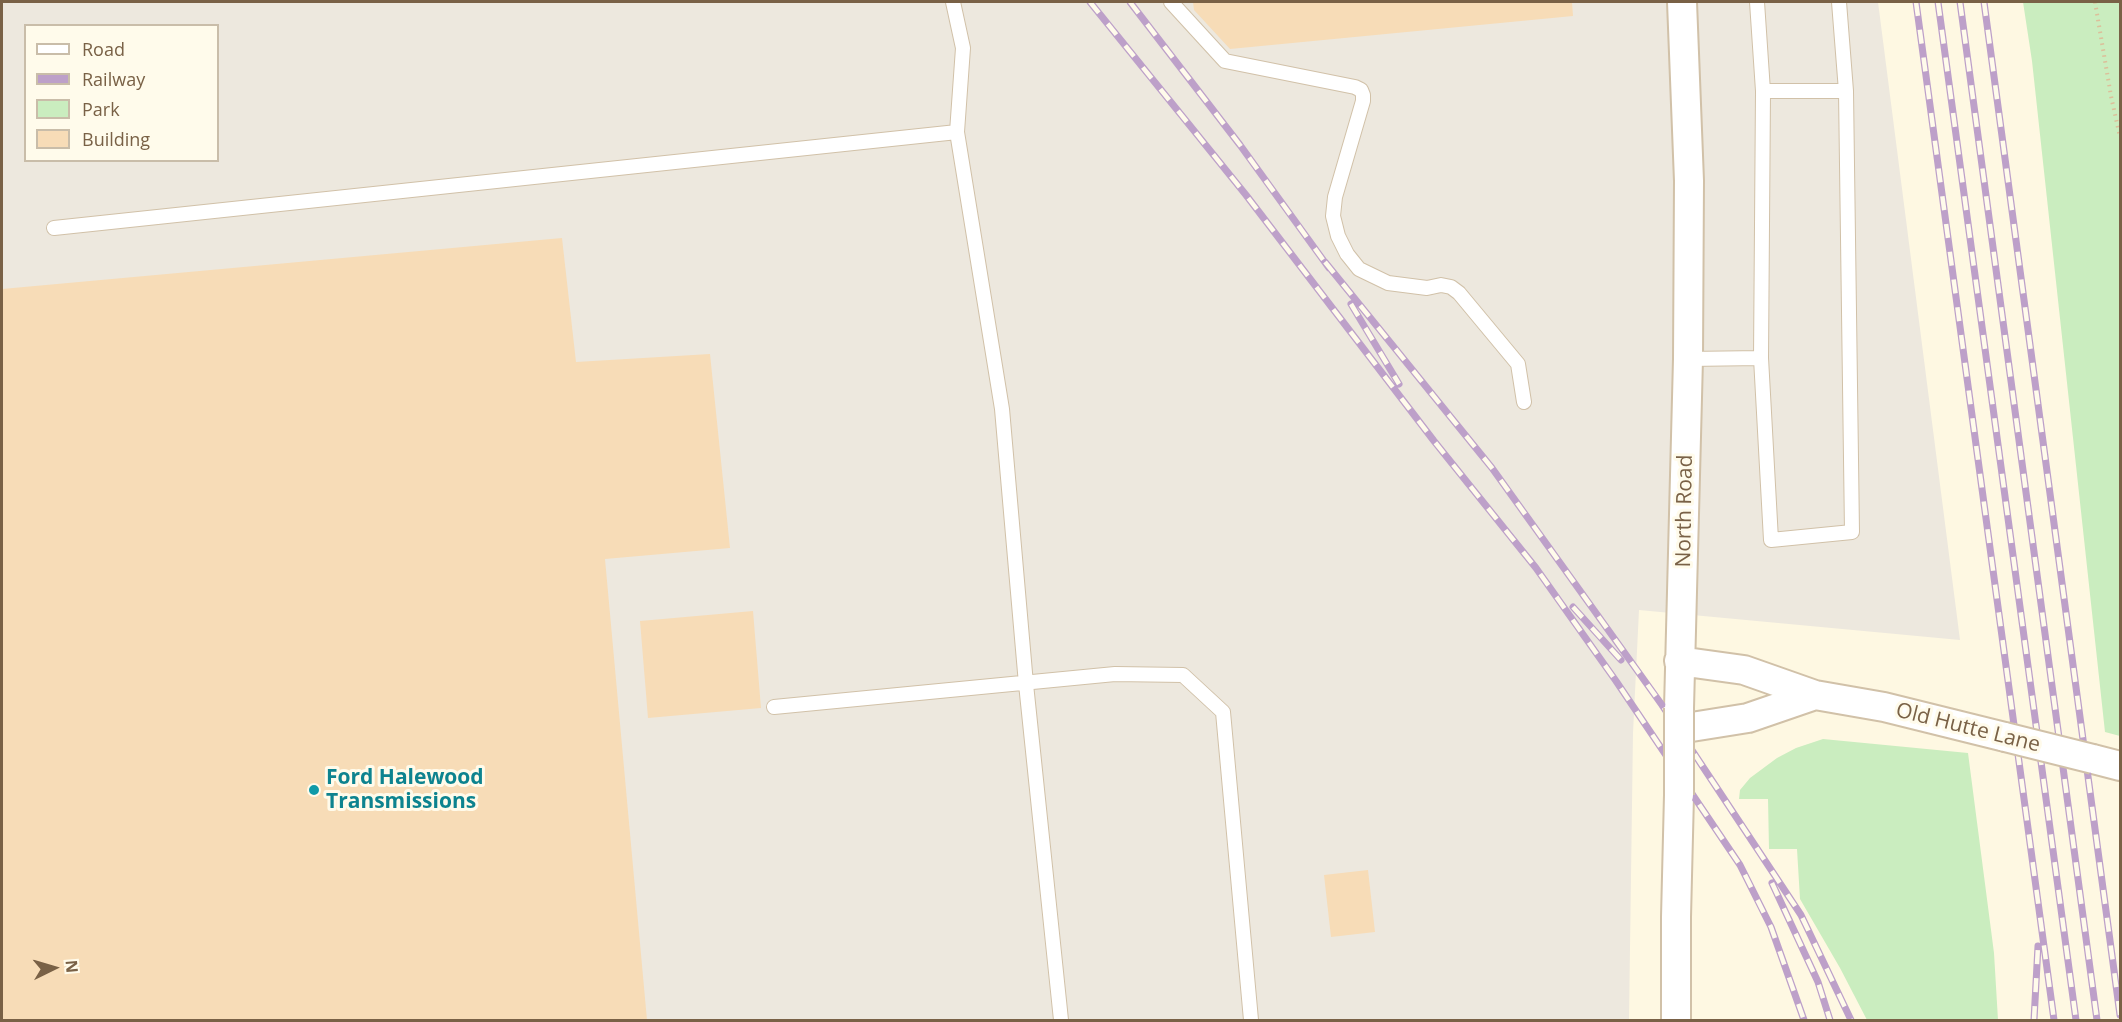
<!DOCTYPE html>
<html>
<head>
<meta charset="utf-8">
<style>
  body { margin:0 }
  #map { position:relative; width:2122px; height:1022px; overflow:hidden; background:#fef8e2; font-family:"Open Sans",sans-serif }
  canvas { display:block }
  .frame { position:absolute; inset:0; border:3px solid #796146; pointer-events:none }
  .legend { position:absolute; left:24px; top:24px; width:195px; height:138px; box-sizing:border-box; background:#fffbeb; border:2px solid #c9bda9; margin:0; padding:8px 10px; list-style:none; font-size:18px; color:#796146 }
  .legend li { display:flex; align-items:center; gap:12px; height:30px }
  .legend b { width:30px; border:2px solid #c9bda9 }
  .north { position:absolute; left:24px; top:938px; width:60px; height:60px; -webkit-text-stroke:4px #fffbeb; paint-order:stroke; rotate:85deg; font-size:16px; font-weight:700; line-height:24px; text-align:center; color:#796146 }
  .north::after { content:''; display:block; margin:auto; width:21px; height:27px; background:#796146; clip-path:polygon(50% 0,100% 100%,50% 72%,0 100%) }
</style>
</head>
<body>
<div id="map">
<canvas width="2122" height="1022"></canvas>
<div class="frame"></div>
<ul class="legend">
<li><b style="height:8px;background:#fff"></b>Road</li>
<li><b style="height:8px;background:#bda0c9"></b>Railway</li>
<li><b style="height:16px;background:#caedbf"></b>Park</li>
<li><b style="height:16px;background:#f7dcb7"></b>Building</li>
</ul>
<div class="north">N</div>
</div>
<script>
const ctx = document.querySelector('canvas').getContext('2d');
ctx.lineJoin = 'round';
function paint(path, color) {
  ctx.fillStyle = color;
  ctx.fill(path, 'evenodd');
}
function poly(rows) {
  const path = new Path2D();
  for (const r of rows) {
    path.moveTo(r[0], r[1]);
    for (let i = 2; i < r.length; i += 2) path.lineTo(r[i], r[i + 1]);
  }
  return path;
}
function strokePath(path, color, width, dash) {
  ctx.strokeStyle = color;
  ctx.lineWidth = width;
  ctx.lineCap = dash ? 'butt' : 'round';
  ctx.setLineDash(dash || []);
  ctx.stroke(path);
}
function drawText(font, color, halo, rows, align = 'center') {
  ctx.font = font + ' "Open Sans",sans-serif';
  ctx.lineWidth = 6;
  ctx.setLineDash([]);
  ctx.textBaseline = 'middle';
  ctx.strokeStyle = halo;
  ctx.fillStyle = color;
  for (const [text, x, y, turn = 0] of rows) {
    ctx.save();
    ctx.translate(x, y);
    ctx.rotate((+turn || 0) * Math.PI / 180);
    ctx.textAlign = isNaN(turn) ? turn : align;
    if (halo) ctx.strokeText(text, 0, 0);
    ctx.fillText(text, 0, 0);
    ctx.restore();
  }
}
const industrial = poly([
  [2,2,1878,2,1960,640,1639,610,1633,733,1629,1020,2,1020],
  [26,26,218,26,218,160,26,160]
]);
const green = poly([
  [2023,2,2120,2,2120,736,2105,732,2032,61],
  [1823,739,1968,753,1994,953,1998,1020,1867,1020,1840,968,1800,899,1797,849,1769,849,1768,799,1739,799,1740,790,1750,778,1777,758,1796,748]
]);
const building = poly([
  [1193,2,1572,2,1573,16,1230,49,1194,10],
  [562,238,576,362,710,354,730,548,605,559,647,1020,2,1020,2,289],
  [753,611,761,708,648,718,640,621],
  [1368,870,1375,932,1331,937,1324,875]
]);
const path = poly([
  [2095,2,2111,96,2120,137]
]);
const lane = poly([
  [953,2,963,48,957,132,1002,409,1026,684,1061,1020],
  [1171,2,1225,61,1355,87,1361,90,1363,95,1363,101,1335,197,1333,216,1338,236,1347,254,1359,269,1388,283,1427,288,1441,285,1451,287,1459,293,1518,364,1524,402],
  [1757,2,1763,91,1761,358,1771,540,1852,532,1846,91,1839,2],
  [1763,91,1846,91],
  [54,228,957,132],
  [1688,359,1761,358],
  [774,707,1115,674,1183,675,1223,712,1251,1020]
]);
const street = poly([
  [1679,661,1744,670,1815,695,1884,707,2005,737],
  [1679,708,1688,359,1689,181,1682,2],
  [1679,729,1748,718,1815,695],
  [2093,759,2120,766],
  [1676,1020,1676,917,1679,795]
]);
const rail = poly([
  [1090,2,1246,195,1434,441,1536,568,1616,681,1740,865,1771,927,1804,1020],
  [1130,2,1240,145,1329,268],
  [1916,2,2054,1020],
  [1938,2,2076,1020],
  [1960,2,2097,1020],
  [1984,2,2120,1015],
  [1325,262,1492,468,1662,705,1801,915,1851,1020],
  [1351,304,1399,384],
  [1573,607,1621,660],
  [1772,883,1818,982,1830,1020],
  [2034,1020,2038,946]
]);
const streetBridge = poly([
  [2005,737,2093,759],
  [1679,795,1679,708]
]);
const markers = [
  [314,790,6,"#0f9aa8"]
];
const streetNames = [
  ["North Road",1685,511,-89],
  ["Old Hutte Lane",1968,728,14]
];
const cultureNames = [
  ["Ford Halewood",326,778],
  ["Transmissions",326,802]
];
paint(industrial, '#ede8de');
paint(green, '#caedbf');
paint(building, '#f7dcb7');
strokePath(lane, '#d1c1a8', 16);
strokePath(street, '#d1c1a8', 32);
strokePath(path, '#dcbf9a', 4, [1.5, 4.5]);
strokePath(lane, '#fff', 14);
strokePath(street, '#fff', 28);
strokePath(rail, '#bda0c9', 7);
strokePath(rail, '#fffbeb', 4.5, [14]);
strokePath(streetBridge, '#d1c1a8', 32, []);
strokePath(streetBridge, '#fff', 28);
for (const [x, y, r, color] of markers) {
  const dot = new Path2D();
  dot.arc(x, y, r, 0, 2 * Math.PI);
  ctx.fillStyle = color;
  ctx.fill(dot);
  strokePath(dot, '#fffbeb', 2);
}
drawText('21px', '#796146', '#fffbeb', streetNames);
drawText('bold 21px', '#0d838f', '#fffbeb', cultureNames, 'left');
</script>
</body>
</html>
